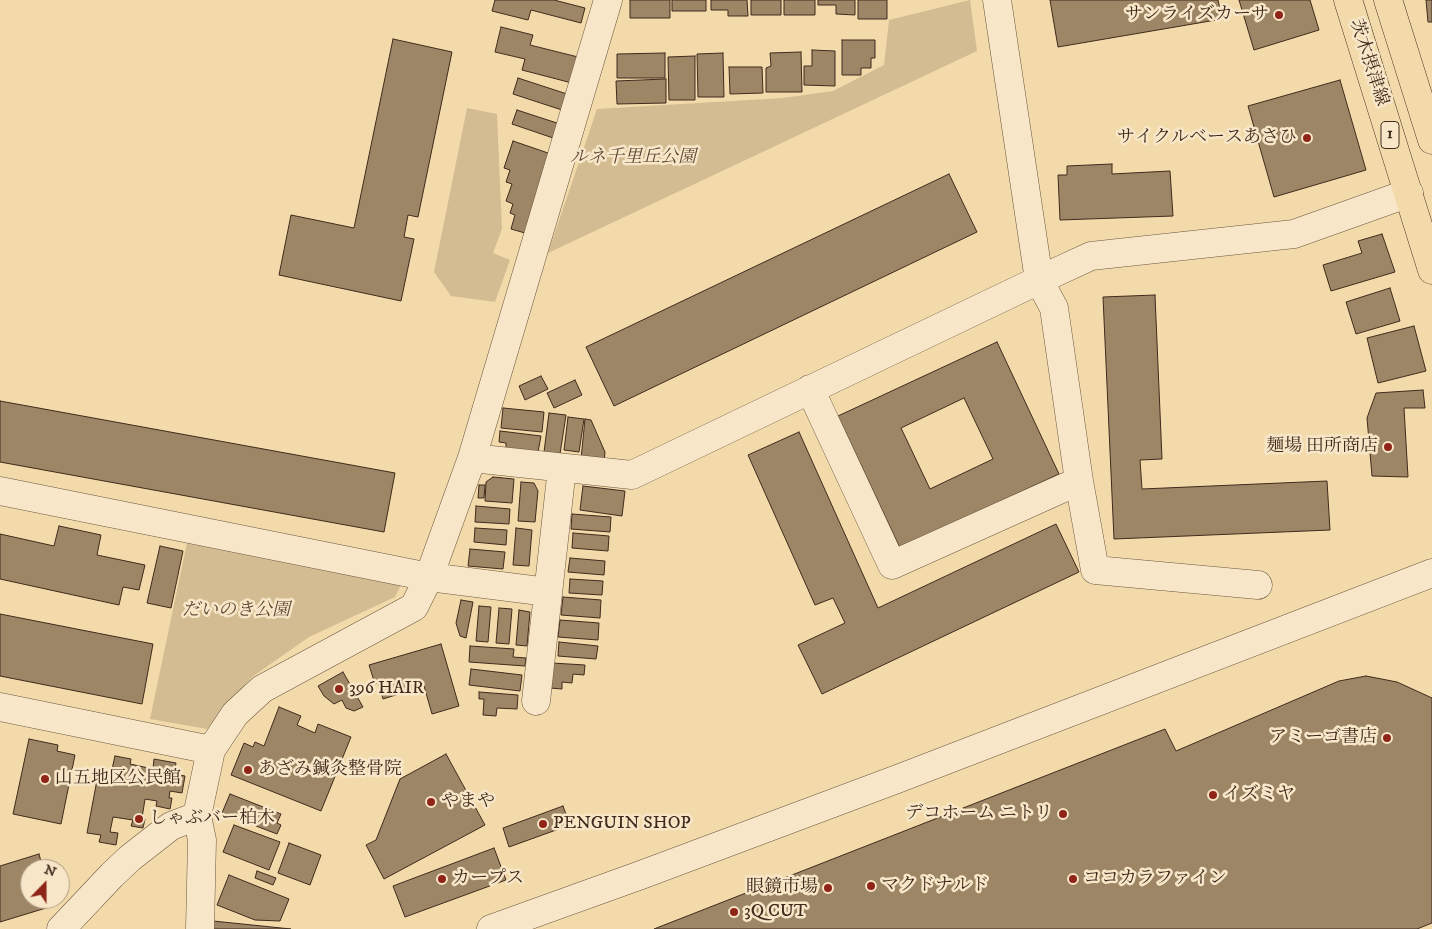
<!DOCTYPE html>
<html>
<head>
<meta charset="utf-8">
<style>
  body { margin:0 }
  #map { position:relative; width:1432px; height:929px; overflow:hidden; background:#f2daaa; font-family:"IM FELL DW Pica",serif }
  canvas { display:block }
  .north { position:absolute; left:20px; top:859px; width:50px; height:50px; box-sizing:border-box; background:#f7e7c8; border:1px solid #ae9b83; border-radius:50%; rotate:22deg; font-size:14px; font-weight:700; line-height:20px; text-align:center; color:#402a1c }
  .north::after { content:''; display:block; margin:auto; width:18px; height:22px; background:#8f2418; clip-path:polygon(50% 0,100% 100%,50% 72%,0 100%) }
</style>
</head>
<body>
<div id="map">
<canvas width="1432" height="929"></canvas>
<div class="north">N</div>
</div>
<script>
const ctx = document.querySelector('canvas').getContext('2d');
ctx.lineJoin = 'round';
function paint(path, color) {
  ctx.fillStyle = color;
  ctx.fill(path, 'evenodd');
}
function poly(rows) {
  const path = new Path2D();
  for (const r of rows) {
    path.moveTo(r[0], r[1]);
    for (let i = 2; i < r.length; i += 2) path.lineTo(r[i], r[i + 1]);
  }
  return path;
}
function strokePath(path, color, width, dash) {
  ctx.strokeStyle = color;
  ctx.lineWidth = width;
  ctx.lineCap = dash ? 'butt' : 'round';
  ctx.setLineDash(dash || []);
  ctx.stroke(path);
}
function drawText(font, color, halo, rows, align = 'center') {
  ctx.font = font + ' "IM FELL DW Pica","Noto Serif JP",serif';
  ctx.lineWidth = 5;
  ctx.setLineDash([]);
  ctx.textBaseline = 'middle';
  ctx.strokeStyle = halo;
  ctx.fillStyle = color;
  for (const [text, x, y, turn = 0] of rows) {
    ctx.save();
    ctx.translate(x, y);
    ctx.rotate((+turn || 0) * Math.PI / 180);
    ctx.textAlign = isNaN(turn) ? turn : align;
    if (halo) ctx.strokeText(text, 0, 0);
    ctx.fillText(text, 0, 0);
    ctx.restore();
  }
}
const green = poly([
  [970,0,977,51,548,253,597,109,783,98,833,91,884,65,889,20],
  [467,108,497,114,502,229,493,253,510,260,495,302,451,296,434,272],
  [188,538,404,579,395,597,309,637,252,677,207,729,150,719]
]);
const building = poly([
  [495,0,554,0,585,8,581,23,531,10,528,20,492,11,495,0],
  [630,0,670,0,670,18,630,18,630,0],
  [672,0,706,0,706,11,672,11,672,0],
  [711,0,747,0,748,16,728,16,728,10,711,10,711,0],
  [751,0,781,0,781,15,751,15,751,0],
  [784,0,815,0,815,15,784,15,784,0],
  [818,0,855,0,855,15,836,14,836,5,818,5,818,0],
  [858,0,887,0,887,19,858,19,858,0],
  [1050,0,1218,0,1222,19,1058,47,1050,0],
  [1239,0,1310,0,1319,30,1254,50,1239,0],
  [1426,0,1432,0,1432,22,1428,22,1426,0],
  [501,27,533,35,530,45,578,57,572,83,522,70,525,59,495,52,501,27],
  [393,39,452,52,418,217,408,215,404,237,414,239,401,301,279,275,291,215,354,228,393,39],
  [842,40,875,40,875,58,871,58,871,68,861,68,861,75,842,75,842,40],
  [812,50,835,51,835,86,804,85,804,66,812,66,812,50],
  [801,52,802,92,766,92,766,68,771,66,770,53,801,52],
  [665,53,665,78,617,78,617,54,665,53],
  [723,53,724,97,698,97,697,54,723,53],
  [695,56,695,100,669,100,668,57,695,56],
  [729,67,762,67,763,93,730,94,729,67],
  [518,78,567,94,562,110,513,94,518,78],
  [666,79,666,103,617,104,616,81,666,79],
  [1340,80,1366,170,1274,197,1248,106,1340,80],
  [517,110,560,124,556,139,512,124,517,110],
  [513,141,551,154,525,233,511,229,515,215,510,213,513,204,506,201,512,184,506,182,510,170,504,168,513,141],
  [1112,164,1112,174,1170,171,1173,216,1060,220,1058,175,1067,175,1067,166,1112,164],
  [949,174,977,232,614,406,586,347,949,174],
  [1382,234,1395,272,1331,291,1323,265,1362,253,1358,241,1382,234],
  [1390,288,1400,321,1356,334,1346,302,1390,288],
  [1155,295,1162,459,1140,460,1142,489,1327,481,1330,530,1114,539,1103,297,1155,295],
  [1414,326,1426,371,1378,383,1367,338,1414,326],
  [997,342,1059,474,900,548,838,416,997,342],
  [964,398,993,459,930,489,901,428,964,398],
  [541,376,548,389,525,400,519,386,541,376],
  [575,380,582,395,554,408,547,393,575,380],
  [1423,390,1425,408,1404,408,1408,477,1372,476,1367,418,1376,393,1423,390],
  [0,401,395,473,384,532,0,462,0,401],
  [503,408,544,412,542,432,501,428,503,408],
  [549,413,566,415,560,454,544,452,549,413],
  [568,417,584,419,579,452,564,450,568,417],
  [585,419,591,420,605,452,604,462,581,459,585,419],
  [500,431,541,436,538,452,506,448,506,443,499,442,500,431],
  [799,432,878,608,1056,524,1079,572,822,694,798,645,845,623,833,598,815,605,748,455,799,432],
  [493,477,514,479,512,503,485,501,486,482,493,477],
  [521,482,534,483,538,491,535,522,518,521,521,482],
  [479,485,485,485,484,498,478,498,479,485],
  [583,486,625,491,622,516,580,510,583,486],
  [476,506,510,509,509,524,475,522,476,506],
  [572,514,611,517,610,532,571,529,572,514],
  [59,526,101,535,97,555,145,565,139,590,123,587,119,605,0,579,0,534,54,546,59,526],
  [475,528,507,530,506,545,474,542,475,528],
  [516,528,532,530,529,566,513,565,516,528],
  [573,533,609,536,608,551,572,548,573,533],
  [160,546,183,551,171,608,147,603,160,546],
  [470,549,505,552,503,569,468,566,470,549],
  [570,558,605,561,604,575,568,572,570,558],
  [570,579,603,581,602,595,569,593,570,579],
  [563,597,601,600,600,618,561,615,563,597],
  [461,600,473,602,466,638,460,636,456,623,461,600],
  [479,606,491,607,488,642,476,641,479,606],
  [499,608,512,609,509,644,496,643,499,608],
  [519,610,530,612,527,646,516,645,519,610],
  [0,614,153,644,142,704,0,676,0,614],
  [560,620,599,623,598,640,558,637,560,620],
  [559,642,598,646,596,659,558,656,559,642],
  [441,644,459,706,432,714,424,686,383,699,378,683,375,684,369,665,441,644],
  [470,646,514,649,513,657,526,658,525,666,469,662,470,646],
  [552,663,585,665,584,675,573,674,572,683,562,682,562,689,550,688,552,663],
  [471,669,522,675,520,691,469,685,471,669],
  [343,672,363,707,354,711,346,708,342,700,334,704,324,696,318,686,343,672],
  [1366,676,1397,682,1432,698,1432,923,1417,929,654,929,1165,729,1176,751,1339,681,1366,676],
  [479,692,518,695,517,709,497,708,496,716,483,715,484,699,479,699,479,692],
  [279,707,301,716,297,725,315,733,318,724,351,737,321,811,231,775,244,743,253,747,255,742,264,746,279,707],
  [29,739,58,745,57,751,75,755,61,824,13,814,29,739],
  [446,754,485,825,384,879,366,845,376,840,400,779,446,754],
  [115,756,131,759,130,764,153,769,154,759,176,763,174,774,185,776,182,793,170,791,169,798,172,798,170,809,156,806,157,801,145,799,142,818,145,819,143,828,131,826,133,820,113,817,110,832,118,833,116,845,99,842,101,835,87,833,97,780,115,784,118,770,112,769,115,756],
  [230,794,281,814,277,823,281,825,277,834,222,813,230,794],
  [563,806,570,825,509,847,503,828,563,806],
  [234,825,280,842,269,870,223,852,234,825],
  [289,843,321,855,310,885,278,873,289,843],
  [494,848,506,880,405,917,393,886,494,848],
  [39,854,43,869,30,869,30,899,43,899,46,908,0,922,0,866,39,854],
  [257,871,276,878,273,885,255,878,257,871],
  [229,875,289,899,280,921,255,920,217,905,229,875],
  [213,921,291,929,213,929,213,921]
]);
const minor = poly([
  [997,0,1039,280,1054,308,1079,481,1095,570,1258,585],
  [810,389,892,565,1079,481],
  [472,458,632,475,1039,280,1091,256,1294,234,1409,193],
  [0,491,429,577,548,592],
  [536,701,562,468],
  [0,707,211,750],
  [61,929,112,875,130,858,171,826,197,816],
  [200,929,202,840,197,816,211,750,235,714,262,689,414,607,429,577,472,458,608,0],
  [491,929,641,875,900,778,1432,573]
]);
const major = poly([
  [1348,0,1432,270],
  [1388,0,1432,140]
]);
const markers = [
  [1279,15,5,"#8f2418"],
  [1307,138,5,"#8f2418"],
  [1388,447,5,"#8f2418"],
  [339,689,5,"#8f2418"],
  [1387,738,5,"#8f2418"],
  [248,770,5,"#8f2418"],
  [45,779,5,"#8f2418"],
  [1213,795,5,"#8f2418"],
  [431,802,5,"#8f2418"],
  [1063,814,5,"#8f2418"],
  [139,819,5,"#8f2418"],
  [543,824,5,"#8f2418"],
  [442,879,5,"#8f2418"],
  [1073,879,5,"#8f2418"],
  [871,886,5,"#8f2418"],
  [828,888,5,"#8f2418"],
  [734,912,5,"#8f2418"]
];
const shields = [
  [1390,135,18]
];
const shieldNames = [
  ["1",1390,135]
];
const poiNames = [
  ["サンライズカーサ",1269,15,"right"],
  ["サイクルベースあさひ",1297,138,"right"],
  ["麺場 田所商店",1378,447,"right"],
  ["396 HAIR",349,689],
  ["アミーゴ書店",1377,738,"right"],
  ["あざみ鍼灸整骨院",258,770],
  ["山五地区公民館",55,779],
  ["イズミヤ",1223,795],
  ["やまや",441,802],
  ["デコホーム ニトリ",1053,814,"right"],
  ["しゃぶバー柏木",149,819],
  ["PENGUIN SHOP",553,824],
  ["カープス",452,879],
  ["ココカラファイン",1083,879],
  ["マクドナルド",881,886],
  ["眼鏡市場",818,888,"right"],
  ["3Q CUT",744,912]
];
const streetNames = [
  ["茨木摂津線",1368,63,72]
];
const parkNames = [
  ["ルネ千里丘公園",633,158],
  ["だいのき公園",236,611]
];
paint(green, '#d4bc92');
paint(building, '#9d8666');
strokePath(building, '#402a1c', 1);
strokePath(minor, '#6c5640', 29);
strokePath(major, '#402a1c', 29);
strokePath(minor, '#f7e7c8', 28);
strokePath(major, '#f2daaa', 28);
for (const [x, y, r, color] of markers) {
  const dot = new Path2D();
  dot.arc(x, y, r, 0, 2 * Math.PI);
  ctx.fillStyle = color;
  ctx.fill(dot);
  strokePath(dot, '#f7e7c8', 2);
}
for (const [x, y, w] of shields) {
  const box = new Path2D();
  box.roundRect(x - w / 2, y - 13.5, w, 27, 4);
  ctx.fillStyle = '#f7e7c8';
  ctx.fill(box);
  strokePath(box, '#402a1c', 1);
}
drawText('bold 16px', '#402a1c', null, shieldNames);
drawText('18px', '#402a1c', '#f7e7c8', poiNames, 'left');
drawText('18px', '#402a1c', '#f7e7c8', streetNames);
drawText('italic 18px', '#5e4734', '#f7e7c8', parkNames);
</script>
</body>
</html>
